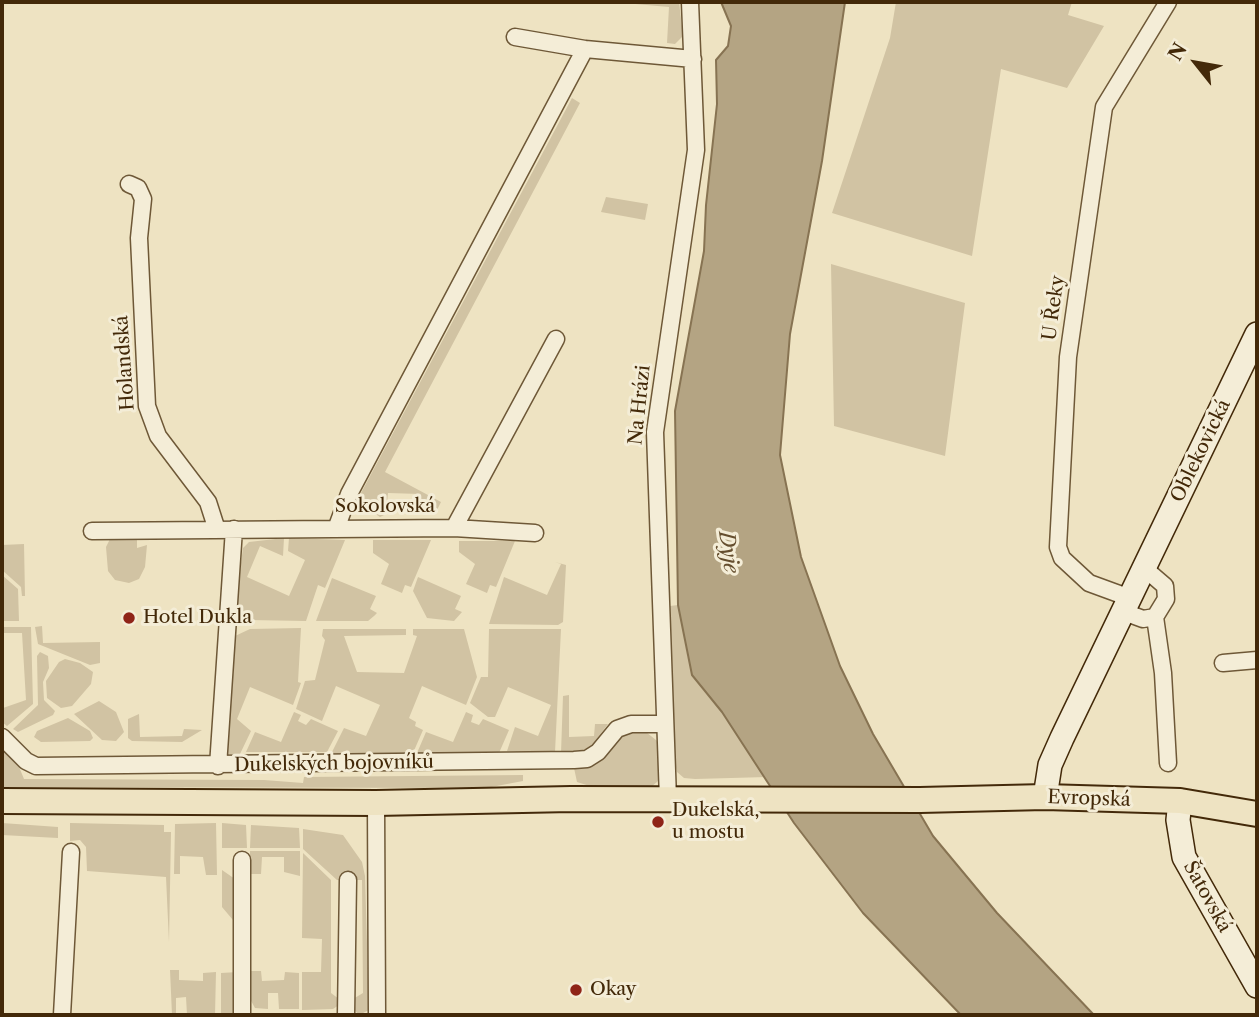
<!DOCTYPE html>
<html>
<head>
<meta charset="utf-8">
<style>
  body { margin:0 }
  #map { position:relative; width:1259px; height:1017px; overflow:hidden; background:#eee3c2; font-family:"Libre Caslon Text",serif }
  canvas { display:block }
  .frame { position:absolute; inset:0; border:4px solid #432909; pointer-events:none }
  .north { position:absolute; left:1161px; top:28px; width:70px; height:70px; -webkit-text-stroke:5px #f4edd7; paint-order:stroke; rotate:301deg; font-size:19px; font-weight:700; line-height:28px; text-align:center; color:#432909 }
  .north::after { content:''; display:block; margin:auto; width:24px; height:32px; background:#432909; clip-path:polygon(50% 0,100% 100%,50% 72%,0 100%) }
</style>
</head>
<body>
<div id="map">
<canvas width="1259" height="1017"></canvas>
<div class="frame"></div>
<div class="north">N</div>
</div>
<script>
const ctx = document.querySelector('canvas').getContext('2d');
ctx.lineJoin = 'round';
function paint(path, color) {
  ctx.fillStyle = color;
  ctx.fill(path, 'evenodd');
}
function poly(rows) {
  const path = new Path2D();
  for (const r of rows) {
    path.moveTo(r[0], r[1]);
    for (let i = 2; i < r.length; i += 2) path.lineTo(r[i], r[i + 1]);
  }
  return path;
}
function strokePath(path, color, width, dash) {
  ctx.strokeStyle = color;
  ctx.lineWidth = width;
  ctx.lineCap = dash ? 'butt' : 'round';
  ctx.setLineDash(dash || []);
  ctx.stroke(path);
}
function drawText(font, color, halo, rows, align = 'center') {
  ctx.font = font + ' "Libre Caslon Text",serif';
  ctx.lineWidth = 6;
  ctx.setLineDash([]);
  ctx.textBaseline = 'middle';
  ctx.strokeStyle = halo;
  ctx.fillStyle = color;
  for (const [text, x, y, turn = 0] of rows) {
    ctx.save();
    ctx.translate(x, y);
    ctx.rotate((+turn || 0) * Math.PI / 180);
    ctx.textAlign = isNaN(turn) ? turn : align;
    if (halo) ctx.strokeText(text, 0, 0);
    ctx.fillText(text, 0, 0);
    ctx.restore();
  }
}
const green = poly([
  [613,2,679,2,683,36,675,44,667,43,669,7],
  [896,2,1072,2,1068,15,1104,26,1067,88,1001,69,972,256,832,213,890,38],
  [572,98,580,103,385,472,441,502,437,510,421,509,420,494,388,493,386,514,380,517,362,505,361,493],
  [606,197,648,204,645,220,601,212],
  [831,264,965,303,945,456,834,426],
  [137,538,137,548,147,545,145,567,139,579,129,583,115,580,108,571,106,547,110,539],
  [284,538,283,556,260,546,247,577,289,596,305,560,288,551,289,538,345,540,325,588,318,585,306,621,249,620,235,607,243,548,249,542],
  [373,540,431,540,411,587,405,585,402,593,381,584,389,564,373,553],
  [459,541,515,541,496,587,490,585,487,593,466,584,475,564,459,552],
  [24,544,25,596,22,596,21,587,2,570,2,545],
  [555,562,566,565,563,622,558,625,489,624,504,577,547,595,561,564],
  [2,575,18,589,19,621,2,621],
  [418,577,461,596,455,609,462,612,454,621,427,618,413,591],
  [332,578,376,596,370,609,377,613,374,616,368,621,316,621],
  [678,605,688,658,702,689,722,712,767,777,695,779,684,778,677,772,674,758,670,606],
  [42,626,43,643,100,642,100,663,90,665,38,644,35,627],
  [31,627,33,704,7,726,2,722,3,708,26,700,22,633,2,633,2,627],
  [301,628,298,682,301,683,293,705,250,687,237,719,251,731,240,754,227,754,235,636,250,629],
  [323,629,406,629,406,635,344,636,357,672,404,673,417,636,413,635,413,629,464,629,477,677,466,705,422,686,409,718,416,722,415,726,423,730,413,753,331,754,344,728,366,736,380,705,336,686,322,721,296,709,305,681,315,680,325,640,322,636],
  [489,629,561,629,555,752,507,751,515,727,538,736,551,705,508,687,495,717,488,717,470,703,481,677,488,677],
  [40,652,48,656,49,668,43,682,44,700,55,711,53,715,18,732,13,729,38,705,37,656],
  [65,659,80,663,93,672,91,684,72,706,61,708,47,698,46,681,59,662],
  [569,695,569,737,594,736,595,724,608,724,589,749,561,753,563,696],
  [99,701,116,712,124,732,116,741,102,740,74,714],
  [294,712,301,715,298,721,306,725,311,719,338,731,327,752,246,752,255,732,281,742],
  [466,712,473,715,471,722,479,725,483,719,509,730,499,753,417,753,426,732,453,742],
  [139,714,140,737,182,736,184,729,202,730,182,742,132,741,128,738,128,719],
  [68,718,90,731,93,738,90,741,41,742,34,737,37,731],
  [626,730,646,732,661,744,661,776,657,782,651,787,596,788,577,782,574,768,586,768],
  [2,744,17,762,24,779,264,780,303,783,304,777,523,775,523,781,486,788,2,787],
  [2,823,58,827,58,838,2,835],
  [70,823,164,825,164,832,171,832,169,942,166,877,87,871,86,847,80,840,70,841],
  [216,823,217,875,206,875,203,857,180,856,180,874,174,874,175,824],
  [222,823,246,825,247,848,222,848],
  [251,825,299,828,300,848,250,848],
  [303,829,343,835,362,862,365,876,369,1010,363,1013,357,1013,352,1007,353,999,363,993,362,880,337,880,303,849],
  [250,851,300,851,300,876,284,872,284,857,262,857,261,874,250,874],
  [303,853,331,880,331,993,339,999,339,1005,333,1009,302,1010,302,972,321,972,322,939,302,938],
  [222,870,235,879,238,926,222,907],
  [170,970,179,970,179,980,203,981,203,973,216,972,215,1015,187,1015,186,997,176,998,176,1015,172,1015],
  [249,971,261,971,262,981,284,980,285,972,299,973,299,1009,279,1009,278,993,268,993,268,1009,255,1008,250,999],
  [238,972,236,1009,232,1015,221,1015,221,973]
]);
const water = poly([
  [721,2,845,2,822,161,790,334,780,455,801,557,840,666,873,734,933,836,997,913,1094,1015,961,1015,863,913,794,823,722,712,692,675,678,605,675,411,704,251,706,205,717,104,716,60,728,46,731,26,721,2]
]);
const street = poly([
  [515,37,585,49,693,59],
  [129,184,138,188,143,199,139,238,147,406,158,436,208,502,216,527],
  [454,528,556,339],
  [336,529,349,494,585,49],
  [92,531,454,528,535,533],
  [1130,598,1089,583,1062,558,1058,547,1068,357,1104,107,1168,2],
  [1124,612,1143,619,1155,617,1166,599,1165,586,1144,568],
  [1155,617,1163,673,1168,763],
  [1223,663,1257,660],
  [2,737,26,761,36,766,574,760,587,759,598,752,617,729,631,724,664,724],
  [218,766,234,529],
  [668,799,655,432,696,150,690,2],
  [376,803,377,1015],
  [242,860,242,1015],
  [62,1015,71,852],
  [346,1015,348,880]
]);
const secondary = poly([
  [1045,797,1050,765,1062,738,1257,334],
  [1180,801,1178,820,1184,857,1257,986]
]);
const primary = poly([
  [2,801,376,803,571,799,920,800,1045,797,1180,801,1257,814]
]);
const markers = [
  [129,618,7,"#8f2418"],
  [658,822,7,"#8f2418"],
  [576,990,7,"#8f2418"]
];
const streetNames = [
  ["U Řeky",1054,308,-82],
  ["Holandská",125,363,-94],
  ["Na Hrázi",640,405,-84],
  ["Oblekovická",1201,451,-64],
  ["Sokolovská",385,507],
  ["Dukelských bojovníků",334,764,-1],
  ["Evropská",1089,799,2],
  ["Šatovská",1207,897,61]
];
const poiNames = [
  ["Hotel Dukla",143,618],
  ["Dukelská,",672,811],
  ["u mostu",672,833],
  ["Okay",590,990]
];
const waterNames = [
  ["Dyje",728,552,82]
];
paint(green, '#d1c3a3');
paint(water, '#b4a483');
strokePath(water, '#877352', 2);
strokePath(street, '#6e5837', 19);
strokePath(secondary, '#432909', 26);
strokePath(primary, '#432909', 28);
strokePath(street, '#f4edd7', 16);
strokePath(secondary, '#f4edd7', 23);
strokePath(primary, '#eee3c2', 24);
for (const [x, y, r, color] of markers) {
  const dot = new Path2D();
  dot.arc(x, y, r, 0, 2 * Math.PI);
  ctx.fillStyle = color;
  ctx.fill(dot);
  strokePath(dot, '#f4edd7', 2.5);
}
drawText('19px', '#432909', '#f4edd7', streetNames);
drawText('19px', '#432909', '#f4edd7', poiNames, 'left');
drawText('italic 21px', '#654e2e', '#f4edd7', waterNames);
</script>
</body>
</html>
